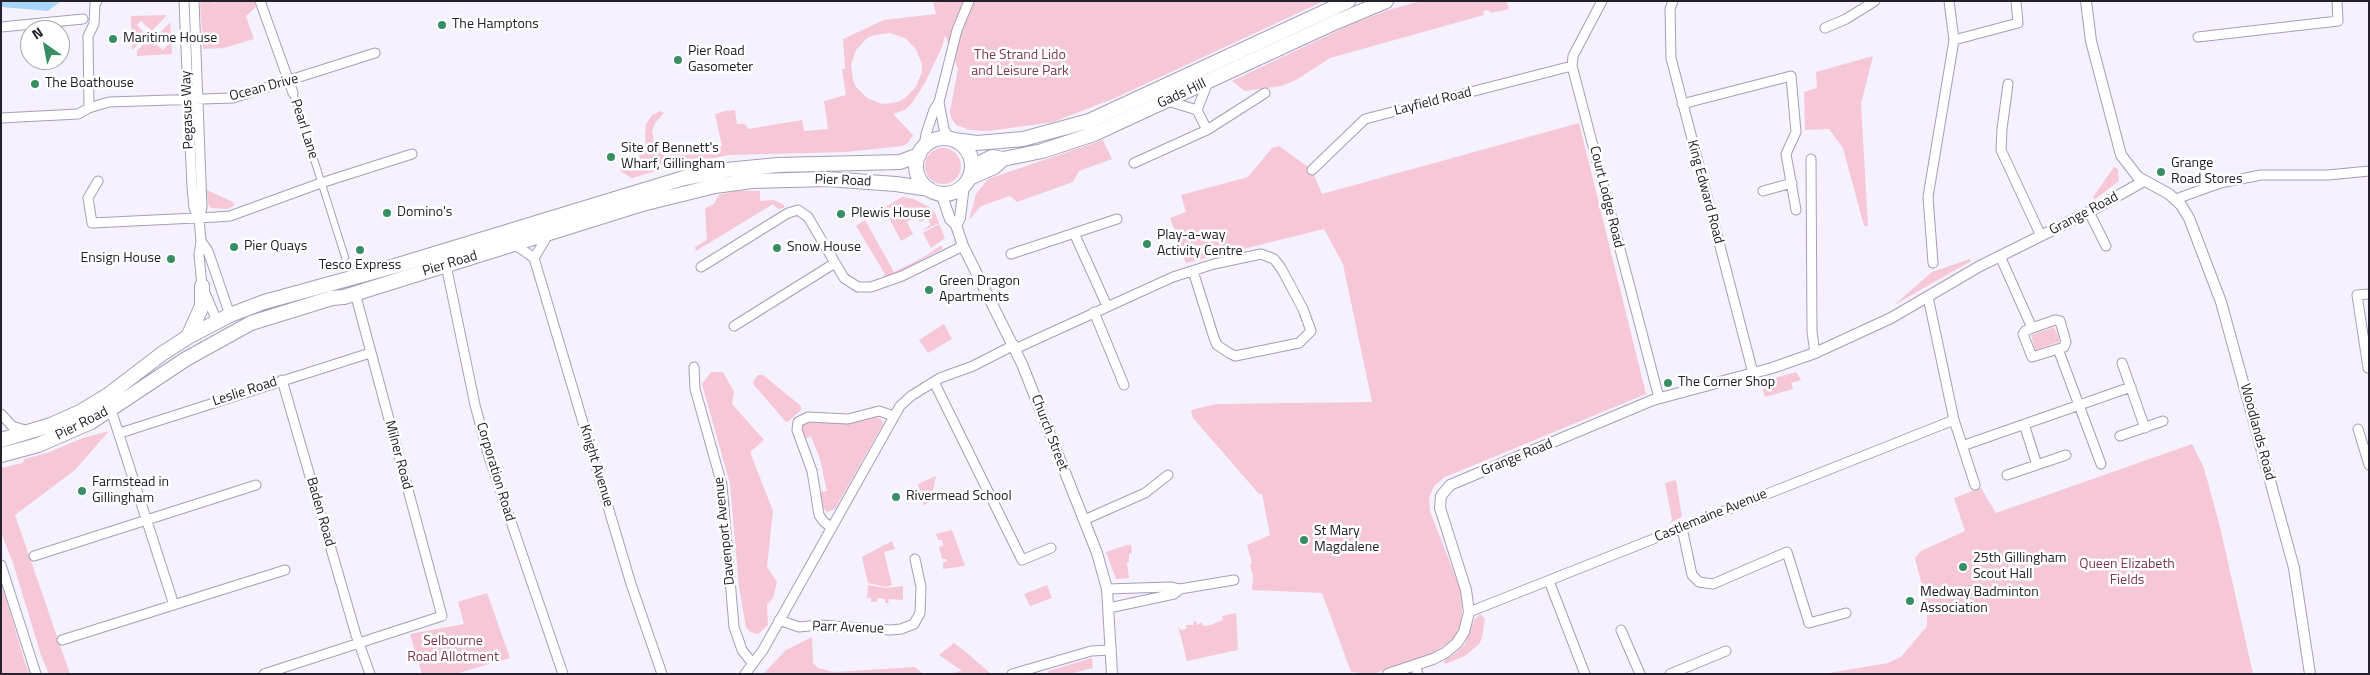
<!DOCTYPE html>
<html>
<head>
<meta charset="utf-8">
<style>
  body { margin:0 }
  #map { position:relative; width:2370px; height:675px; overflow:hidden; background:#f5f1fe; font-family:"Titillium Web",sans-serif }
  canvas { display:block }
  .frame { position:absolute; inset:0; border:2px solid #24202c; pointer-events:none }
  .north { position:absolute; left:20px; top:20px; width:50px; height:50px; box-sizing:border-box; background:#fff; border:1px solid #a7a6ab; border-radius:50%; rotate:327deg; font-size:14px; font-weight:700; line-height:20px; text-align:center; color:#24202c }
  .north::after { content:''; display:block; margin:auto; width:18px; height:22px; background:#378e62; clip-path:polygon(50% 0,100% 100%,50% 72%,0 100%) }
</style>
</head>
<body>
<div id="map">
<canvas width="2370" height="675"></canvas>
<div class="frame"></div>
<div class="north">N</div>
</div>
<script>
const ctx = document.querySelector('canvas').getContext('2d');
ctx.lineJoin = 'round';
function paint(path, color) {
  ctx.fillStyle = color;
  ctx.fill(path, 'evenodd');
}
function poly(rows) {
  const path = new Path2D();
  for (const r of rows) {
    if (r.length === 3) {
      path.moveTo(r[0] + r[2], r[1]);
      path.arc(r[0], r[1], r[2], 0, 2 * Math.PI);
      continue;
    }
    path.moveTo(r[0], r[1]);
    for (let i = 2; i < r.length; i += 2) path.lineTo(r[i], r[i + 1]);
  }
  return path;
}
function strokePath(path, color, width, dash) {
  ctx.strokeStyle = color;
  ctx.lineWidth = width;
  ctx.lineCap = dash ? 'butt' : 'round';
  ctx.setLineDash(dash || []);
  ctx.stroke(path);
}
function drawText(font, color, halo, rows, align = 'center') {
  ctx.font = font + ' "Titillium Web",sans-serif';
  ctx.lineWidth = 5;
  ctx.setLineDash([]);
  ctx.textBaseline = 'middle';
  ctx.strokeStyle = halo;
  ctx.fillStyle = color;
  for (const [text, x, y, turn = 0] of rows) {
    ctx.save();
    ctx.translate(x, y);
    ctx.rotate((+turn || 0) * Math.PI / 180);
    ctx.textAlign = isNaN(turn) ? turn : align;
    if (halo) ctx.strokeText(text, 0, 0);
    ctx.fillText(text, 0, 0);
    ctx.restore();
  }
}
const green = poly([
  [203,1,214,1,215,4,216,1,254,1,256,7,246,16,254,39,224,48,203,49,200,3],
  [941,1,1324,1,1115,98,1053,122,989,131,970,130,956,125,951,118,950,111,958,69,945,35,942,47,925,83,912,103,905,110,893,114,913,135,908,143,902,146,846,152,729,155,666,168,632,178,622,172,620,168,641,164,638,150,646,148,645,135,646,124,652,115,661,111,664,113,655,123,652,131,656,153,663,152,664,156,722,146,715,114,725,111,735,110,737,124,745,124,748,129,802,120,804,131,828,129,824,101,846,95,842,69,845,69,843,39,884,20,936,14,933,3],
  [890,33,905,38,916,49,922,64,922,72,916,87,905,98,898,102,882,104,867,98,856,87,853,80,851,64,856,50,867,38,875,35],
  [1421,1,1506,1,1509,9,1491,13,1488,10,1483,11,1484,15,1330,58,1296,80,1281,86,1245,91,1232,81,1352,24,1388,10],
  [167,15,152,31,141,21,137,25,144,33,141,36,144,39,132,50,131,16],
  [170,22,172,54,137,56,137,51,149,38,163,50,168,45,157,36],
  [1873,56,1861,104,1868,226,1864,226,1843,148,1829,129,1805,130,1804,92,1817,88,1816,72],
  [1579,123,1646,394,1445,477,1434,486,1429,498,1430,511,1461,591,1462,613,1460,627,1453,639,1434,653,1373,674,1351,672,1322,593,1252,590,1253,577,1250,565,1252,563,1247,545,1270,535,1262,494,1259,494,1193,418,1191,410,1217,404,1372,402,1343,264,1324,229,1186,263,1170,218,1186,212,1181,195,1248,177,1272,148,1279,146,1312,170,1322,194],
  [1103,140,1112,159,1079,171,1073,182,1017,202,1010,196,981,206,969,220,976,194,988,179],
  [943,166,18],
  [2114,167,2118,169,2119,181,2094,200,2093,197],
  [207,190,233,202,234,206,227,209,211,208,208,204],
  [734,191,760,191,760,201,774,200,784,205,784,208,778,209,773,204,696,251,695,247,707,240,705,208,714,204,719,195],
  [902,197,914,199,929,207,935,213,939,223,922,231,931,224,927,218,920,222,917,216,907,222,913,234,901,241,884,208],
  [865,220,894,272,924,257,940,246,942,246,942,249,895,274,882,278,885,274,856,226],
  [939,224,945,238,931,248,923,233],
  [1970,259,1971,261,1894,305,1932,272],
  [944,324,952,339,928,353,919,340],
  [2054,327,2059,338,2059,342,2035,350,2031,335],
  [711,372,723,372,734,392,732,404,764,440,750,452,773,511,767,567,777,582,773,598,767,605,768,625,758,634,750,632,746,627,739,587,730,484,702,384],
  [1796,372,1801,380,1791,383,1793,389,1765,397,1761,382],
  [758,375,763,375,801,406,801,410,789,421,786,422,754,385,753,382],
  [875,417,881,419,883,424,835,509,827,512,821,505,820,492,827,491,820,459,811,436,805,439,800,425,810,421,838,423],
  [109,431,75,470,15,515,70,674,49,674,41,655,13,563,1,532,1,468,23,463,24,459,47,453,83,438],
  [2192,444,2204,468,2221,531,2253,674,1823,674,1888,663,1901,657,1927,626,1927,606,1915,558,1921,551,1965,531,1954,498,1981,488,1996,513],
  [936,476,931,499,924,506,918,484],
  [1676,480,1682,517,1670,523,1672,520,1665,483],
  [952,530,965,566,943,569,943,563,947,561,946,559,942,559,939,547,943,546,942,540,938,540,936,534],
  [892,541,895,549,884,552,892,585,886,587,868,583,862,557],
  [1129,544,1126,546,1131,545,1132,553,1129,554,1129,562,1127,563,1129,578,1116,579,1106,552],
  [1,581,25,663,30,674,1,674],
  [868,585,886,588,903,586,903,600,889,599,888,603,885,603,885,599,878,598,877,602,871,602,871,598,867,598],
  [1047,585,1052,598,1030,606,1024,594],
  [487,593,510,658,455,674,422,674,410,634,464,624,458,602],
  [1236,613,1238,650,1187,661,1178,626,1181,630,1186,629,1186,625,1194,625,1193,622,1196,621,1197,625,1202,622,1203,626,1210,625,1223,620,1222,616],
  [1480,614,1485,619,1482,638,1479,644,1465,656,1445,664,1444,661,1456,653,1465,644,1474,620],
  [812,637,813,663,818,668,834,672,915,667,923,674,763,674,786,650],
  [954,643,967,653,991,674,946,674,962,671,939,655],
  [1092,658,1093,668,1069,674,1049,674,1048,671]
]);
const water = poly([
  [1,1,61,1,48,11,1,7]
]);
const pedestrian = poly([
  [293,93,345,257]
]);
const minor = poly([
  [184,1,192,187,194,208,199,218],
  [194,1,202,207,199,218,201,241,199,255,202,286,217,321],
  [260,1,293,93],
  [1602,1,1573,56,1572,66,1659,398],
  [1673,1,1670,9,1671,58,1753,373],
  [1,27,83,19],
  [1825,28,1846,19,1875,1],
  [2198,37,2338,21,2337,1],
  [1954,40,2018,23,2016,1],
  [2008,84,2002,129,2001,150,2041,236],
  [1168,101,1197,110,1207,130],
  [939,102,944,129,949,139],
  [1682,104,1791,76,1796,132,1786,154,1796,210],
  [89,108,88,36,94,24,95,4,97,1],
  [1197,110,1208,82],
  [1,118,78,114,89,108,109,102,233,98,375,53],
  [924,147,926,134,934,110,939,102,957,30,969,1],
  [1811,159,1812,332,1815,353],
  [1134,163,1207,130,1265,93],
  [1312,170,1365,119,1572,66],
  [98,181,88,198,92,223,216,217,230,216,321,183,412,154],
  [1763,191,1792,183],
  [2176,199,2220,183,2261,175,2328,175,2369,171],
  [2089,212,2106,246],
  [1074,233,1107,306],
  [201,241,208,251,230,315],
  [514,244,534,258,631,584,662,674],
  [1011,254,1117,219],
  [2000,256,2032,328,2055,320,2060,321,2066,342,2064,347,2058,349,2101,464],
  [534,258,545,240,544,235],
  [1933,263,1928,197,1954,40,1949,1],
  [446,265,475,405,489,457,563,674],
  [701,267,788,213,798,210,808,217,844,278,858,287,871,287,902,276,963,246],
  [1928,297,1954,420,1975,485],
  [1094,312,1124,385],
  [734,326,835,263],
  [2032,328,2025,331,2023,334,2032,357,2058,349],
  [1015,349,1173,277,1214,264,1261,254,1274,259,1281,268,1303,309,1311,331,1299,343,1235,356,1229,353,1217,345,1214,338,1193,271],
  [2122,363,2145,428],
  [694,367,695,389,722,485,734,627,742,650,753,664],
  [2368,368,2357,295,2369,294],
  [282,380,356,635,370,674],
  [934,382,1022,560,1051,548],
  [111,410,174,605],
  [1,414,12,426,28,431],
  [2024,424,2037,465],
  [2358,429,2369,465],
  [120,433,370,353],
  [2120,436,2163,421],
  [1962,446,2131,387],
  [2007,475,2066,455],
  [1084,520,1145,493,1168,475],
  [832,528,824,522,819,515,812,471,797,430,798,422,808,417,848,419,879,411,894,416],
  [1682,528,1692,575,1699,582,1713,584,1787,552,1809,623,1846,613],
  [34,556,256,485],
  [1,565,36,674],
  [1549,581,1585,674],
  [1107,589,1170,587,1180,589,1234,580],
  [1109,608,1174,594,1180,589],
  [1469,612,1954,420],
  [779,620,799,627,819,625,890,630,901,629,914,624,920,613,921,587,915,559],
  [1621,630,1640,674],
  [62,640,285,570],
  [1415,665,1418,674],
  [264,674,442,616,355,293],
  [745,674,763,650,900,406,911,396,940,378,973,366,1014,345],
  [1012,674,1091,651,1111,650],
  [1670,674,1726,651]
]);
const tertiary = poly([
  [2086,1,2091,41,2121,155,2138,177,2169,194,2181,205,2189,218,2221,302,2294,568,2310,674],
  [941,193,950,219,956,225,963,246,1022,364,1097,553,1107,589,1112,674],
  [956,225,960,218,964,185],
  [1388,674,1433,659,1445,653,1457,643,1464,632,1469,612,1466,590,1440,508,1441,496,1450,485,1653,400,1772,368,1815,353,1891,318,1980,266,2089,212,2144,181]
]);
const primary = poly([
  [944,166,28],
  [954,140,977,143,1023,139,1089,121,1348,1],
  [972,167,992,157,1003,159,1042,151,1094,134,1336,22,1386,1],
  [969,178,994,167,1003,159],
  [188,337,202,306,202,286],
  [1,440,51,425,80,412,108,395,163,353,188,337,230,315,264,302,395,266,684,178,726,170,778,165,900,162,919,155],
  [1,455,38,445,91,422,186,359,251,323,332,298,344,297,642,204,715,186,752,181,827,179,896,184,929,189]
]);
const markers = [
  [442,25,5,"#378e62"],
  [113,39,5,"#378e62"],
  [678,60,5,"#378e62"],
  [35,84,5,"#378e62"],
  [611,157,5,"#378e62"],
  [2161,172,5,"#378e62"],
  [387,213,5,"#378e62"],
  [841,214,5,"#378e62"],
  [1147,244,5,"#378e62"],
  [234,247,5,"#378e62"],
  [777,248,5,"#378e62"],
  [360,250,5,"#378e62"],
  [171,259,5,"#378e62"],
  [929,290,5,"#378e62"],
  [1668,383,5,"#378e62"],
  [82,491,5,"#378e62"],
  [896,497,5,"#378e62"],
  [1304,540,5,"#378e62"],
  [1963,567,5,"#378e62"],
  [1910,601,5,"#378e62"]
];
const poiNames = [
  ["The Hamptons",452,25],
  ["Maritime House",123,39],
  ["Pier Road",688,52],
  ["Gasometer",688,68],
  ["The Boathouse",45,84],
  ["Site of Bennett's",621,149],
  ["Wharf, Gillingham",621,165],
  ["Grange",2171,164],
  ["Road Stores",2171,180],
  ["Domino's",397,213],
  ["Plewis House",851,214],
  ["Play-a-way",1157,236],
  ["Activity Centre",1157,252],
  ["Pier Quays",244,247],
  ["Snow House",787,248],
  ["Ensign House",161,259,"right"],
  ["Tesco Express",360,266,"center"],
  ["Green Dragon",939,282],
  ["Apartments",939,298],
  ["The Corner Shop",1678,383],
  ["Farmstead in",92,483],
  ["Gillingham",92,499],
  ["Rivermead School",906,497],
  ["St Mary",1314,532],
  ["Magdalene",1314,548],
  ["25th Gillingham",1973,559],
  ["Scout Hall",1973,575],
  ["Medway Badminton",1920,593],
  ["Association",1920,609]
];
const parkNames = [
  ["The Strand Lido",1020,56],
  ["and Leisure Park",1020,72],
  ["Queen Elizabeth",2127,565],
  ["Fields",2127,581],
  ["Selbourne",453,642],
  ["Road Allotment",453,658]
];
const streetNames = [
  ["Ocean Drive",264,88,-15],
  ["Gads Hill",1182,94,-25],
  ["Layfield Road",1433,102,-14],
  ["Pegasus Way",188,110,-92],
  ["Pearl Lane",304,129,72],
  ["Pier Road",843,181,2],
  ["King Edward Road",1705,192,75],
  ["Court Lodge Road",1606,197,76],
  ["Grange Road",2084,214,-28],
  ["Pier Road",450,264,-17],
  ["Leslie Road",245,392,-18],
  ["Pier Road",82,424,-27],
  ["Woodlands Road",2257,432,75],
  ["Church Street",1049,433,69],
  ["Milner Road",398,455,75],
  ["Grange Road",1517,458,-22],
  ["Knight Avenue",596,466,73],
  ["Corporation Road",495,472,73],
  ["Baden Road",320,512,74],
  ["Castlemaine Avenue",1711,516,-22],
  ["Davenport Avenue",725,531,-96],
  ["Parr Avenue",848,628,2]
];
paint(green, '#f6c7d6');
paint(water, '#a7d6fd');
strokePath(pedestrian, '#a79dbb', 8);
strokePath(minor, '#a79dbb', 11);
strokePath(tertiary, '#a79dbb', 12);
strokePath(primary, '#a79dbb', 16);
strokePath(pedestrian, '#fff', 6);
strokePath(minor, '#fff', 9);
strokePath(tertiary, '#fff', 10);
strokePath(primary, '#fff', 14);
for (const [x, y, r, color] of markers) {
  const dot = new Path2D();
  dot.arc(x, y, r, 0, 2 * Math.PI);
  ctx.fillStyle = color;
  ctx.fill(dot);
  strokePath(dot, '#fff', 2);
}
drawText('14px', '#24202c', '#fff', poiNames, 'left');
drawText('14px', '#7e3753', '#fff', parkNames);
drawText('14px', '#24202c', '#fff', streetNames);
</script>
</body>
</html>
